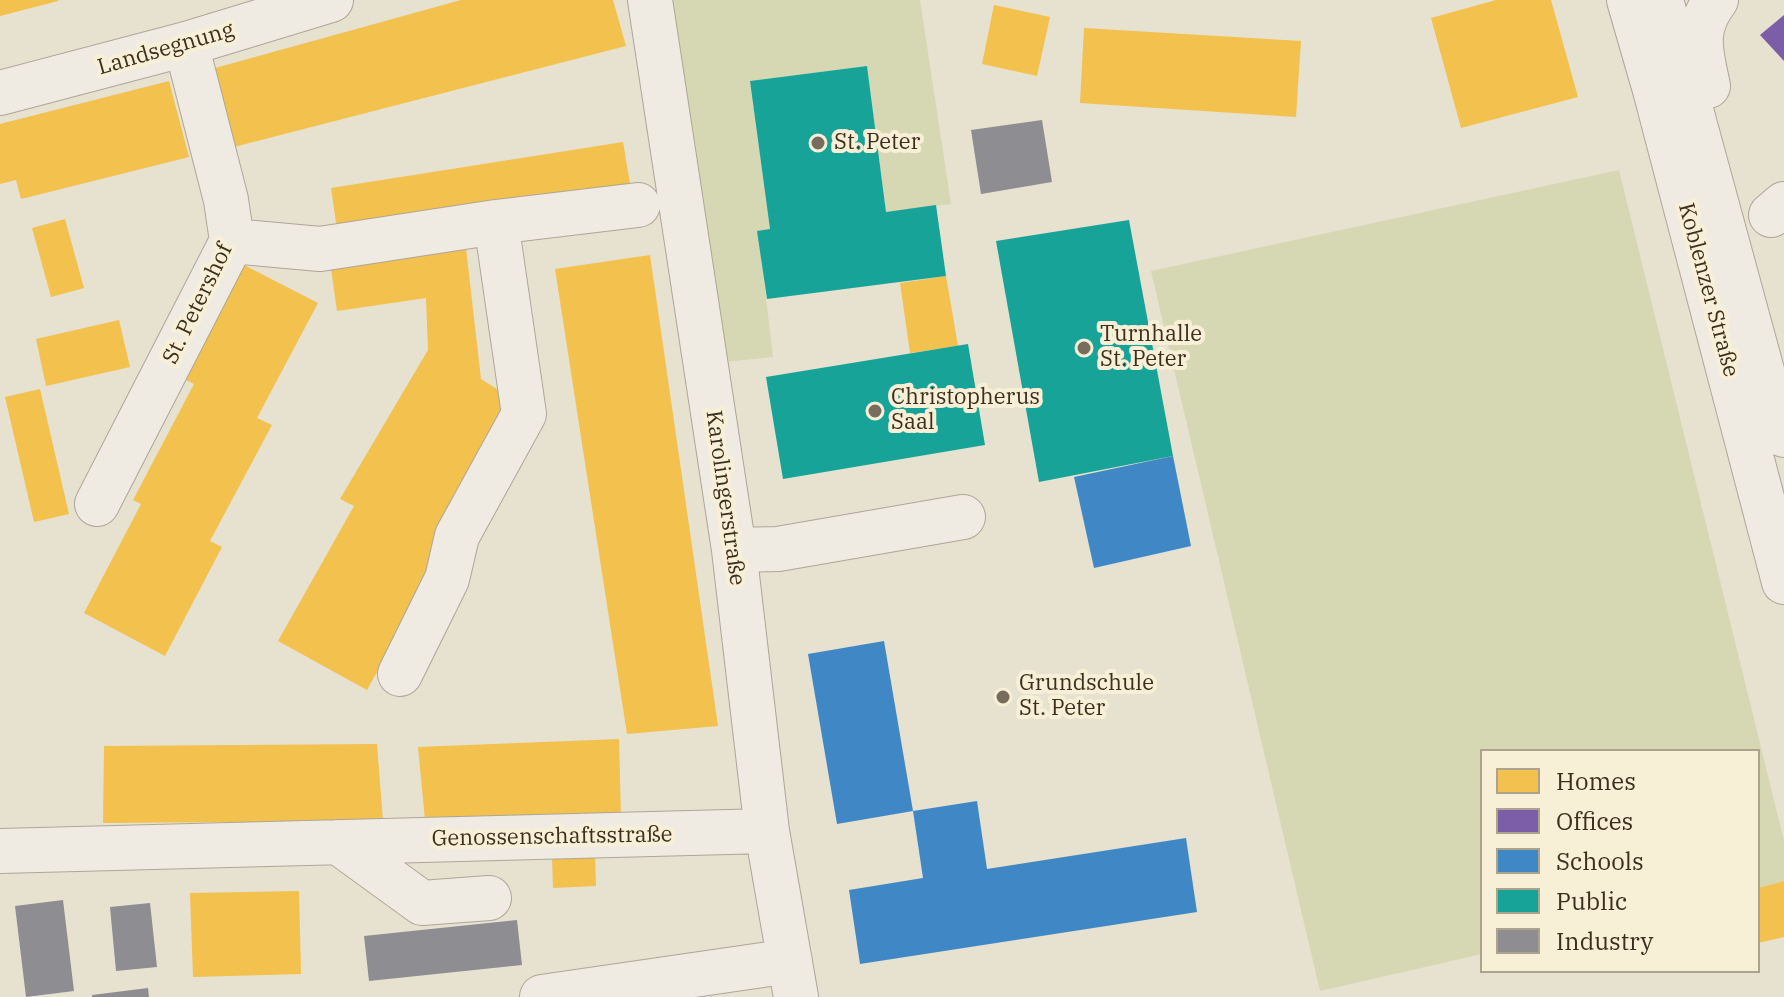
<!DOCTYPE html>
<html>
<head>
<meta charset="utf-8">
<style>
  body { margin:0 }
  #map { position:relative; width:1784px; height:997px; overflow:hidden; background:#e7e1d0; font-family:"IBM Plex Serif",serif }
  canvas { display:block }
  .legend { position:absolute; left:1480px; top:749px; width:280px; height:224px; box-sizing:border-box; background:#f8efd7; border:2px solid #ada28d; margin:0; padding:10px 14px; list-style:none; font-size:24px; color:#3d2f1f }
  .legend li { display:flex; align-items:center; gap:16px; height:40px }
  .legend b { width:40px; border:2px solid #ada28d }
</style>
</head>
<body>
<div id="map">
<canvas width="1784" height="997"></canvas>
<ul class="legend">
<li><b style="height:22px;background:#f2c14e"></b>Homes</li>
<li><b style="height:22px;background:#7b5ea7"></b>Offices</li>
<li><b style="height:22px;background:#3f88c5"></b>Schools</li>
<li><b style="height:22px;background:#17a398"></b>Public</li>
<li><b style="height:22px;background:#8d8d92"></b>Industry</li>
</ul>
</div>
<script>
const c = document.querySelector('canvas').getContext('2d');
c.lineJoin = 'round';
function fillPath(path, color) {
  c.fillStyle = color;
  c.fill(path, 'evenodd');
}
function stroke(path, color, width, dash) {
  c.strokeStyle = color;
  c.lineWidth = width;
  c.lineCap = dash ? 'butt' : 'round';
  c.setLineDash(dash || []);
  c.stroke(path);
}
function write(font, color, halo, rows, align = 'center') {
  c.font = font + ' "IBM Plex Serif",serif';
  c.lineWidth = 8;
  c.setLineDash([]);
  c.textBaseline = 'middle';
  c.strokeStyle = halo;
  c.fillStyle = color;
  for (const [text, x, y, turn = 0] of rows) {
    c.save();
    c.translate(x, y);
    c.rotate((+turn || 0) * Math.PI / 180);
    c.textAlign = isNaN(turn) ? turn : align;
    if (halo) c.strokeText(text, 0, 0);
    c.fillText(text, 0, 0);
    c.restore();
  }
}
fillPath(new Path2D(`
  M 664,0 L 920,0 L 951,204 L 886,212 L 867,66 L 750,81 L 770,229 L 758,231 L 773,357 L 713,363 Z
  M 1619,170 L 1784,841 L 1784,881 L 1758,888 L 1758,751 L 1482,751 L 1482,954 L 1320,991 L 1151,271 Z`), '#d5d8b2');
fillPath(new Path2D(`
  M 0,0 L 58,0 L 58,1 L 0,16 Z
  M 461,0 L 613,0 L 626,46 L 230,148 L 208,70 Z
  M 1496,0 L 1551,0 L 1578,97 L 1461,128 L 1431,18 Z
  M 994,5 L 1050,17 L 1037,76 L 982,64 Z
  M 1084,28 L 1301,41 L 1296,117 L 1080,103 Z
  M 169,81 L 189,157 L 21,199 L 16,180 L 0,184 L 0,124 Z
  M 623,142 L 631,189 L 338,236 L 331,188 Z
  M 65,219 L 84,288 L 51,297 L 32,228 Z
  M 466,248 L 481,379 L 508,396 L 436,528 L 449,541 L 367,690 L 278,641 L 354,506 L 340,499 L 428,350 L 426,298 L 337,311 L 331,269 Z
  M 650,255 L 718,726 L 627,734 L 555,269 Z
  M 244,265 L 318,303 L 257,418 L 272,425 L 210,541 L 222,547 L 165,656 L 84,613 L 141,504 L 133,500 L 194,384 L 184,379 Z
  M 946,276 L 958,346 L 910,353 L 900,283 Z
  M 119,320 L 130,367 L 46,386 L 36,339 Z
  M 40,389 L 69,514 L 34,522 L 5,397 Z
  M 619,739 L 621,818 L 425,820 L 418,747 Z
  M 377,744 L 383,821 L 103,823 L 104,746 Z
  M 595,854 L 596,886 L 553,888 L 552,856 Z
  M 1784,881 L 1784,937 L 1758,943 L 1758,888 Z
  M 299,891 L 301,974 L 193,977 L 190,893 Z`), '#f2c14e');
fillPath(new Path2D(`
  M 1784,15 L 1784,61 L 1760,35 Z`), '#7b5ea7');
fillPath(new Path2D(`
  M 1173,456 L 1191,546 L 1094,568 L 1074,477 Z
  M 884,641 L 913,811 L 837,824 L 808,654 Z
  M 977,801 L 987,869 L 1186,838 L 1197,912 L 860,964 L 849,890 L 923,878 L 913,811 Z`), '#3f88c5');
fillPath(new Path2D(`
  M 867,66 L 886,212 L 936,205 L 946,276 L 767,299 L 757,231 L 770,229 L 750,81 Z
  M 1129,220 L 1173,456 L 1039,482 L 996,241 Z
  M 968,344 L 985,445 L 783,479 L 766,377 Z`), '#17a398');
fillPath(new Path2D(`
  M 1042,120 L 1052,182 L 981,194 L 971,130 Z
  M 63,900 L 74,991 L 26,997 L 15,906 Z
  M 150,903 L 157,967 L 116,971 L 110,907 Z
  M 517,920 L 522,965 L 369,981 L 364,936 Z
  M 148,988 L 149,997 L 92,997 L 92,995 Z`), '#8d8d92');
const minor = new Path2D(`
  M 650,0 L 734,550 L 767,831 L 796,997
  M 1629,0 L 1655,90 L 1784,582
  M 1661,0 L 1773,411 L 1784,435
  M 1708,86 C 1701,53 1693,29 1716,0
  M 0,93 L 186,44 L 331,0
  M 1771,215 L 1784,204
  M 232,241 L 320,249 L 496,222 L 638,205
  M 97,504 L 232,241 L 226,200 L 186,44
  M 734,550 L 778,549 L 963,517
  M 400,674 L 447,579 L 457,536 L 524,414 L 496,222
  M 338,842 L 422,903 L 489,898
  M 0,851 L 767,831
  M 542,997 L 790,961`);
stroke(minor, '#ada699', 46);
stroke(minor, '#f0ebe2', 44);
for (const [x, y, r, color] of [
  [818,143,8,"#786d5d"],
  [1084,348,8,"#786d5d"],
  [875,411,8,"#786d5d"],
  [1003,697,8,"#786d5d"]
]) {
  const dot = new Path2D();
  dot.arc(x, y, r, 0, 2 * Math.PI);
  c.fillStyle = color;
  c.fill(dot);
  stroke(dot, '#f8efd7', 3);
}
write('22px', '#3d2f1f', '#f8efd7', [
  ["Landsegnung",166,49,-16],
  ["Koblenzer Straße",1708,290,75],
  ["St. Petershof",198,304,-64],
  ["Karolingerstraße",725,498,82],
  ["Genossenschaftsstraße",552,837,-1]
]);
write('22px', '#3d2f1f', '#f8efd7', [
  ["St. Peter",834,143],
  ["Turnhalle",1100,335],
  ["St. Peter",1100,360],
  ["Christopherus",891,398],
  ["Saal",891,423],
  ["Grundschule",1019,684],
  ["St. Peter",1019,709]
], 'left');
</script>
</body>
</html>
